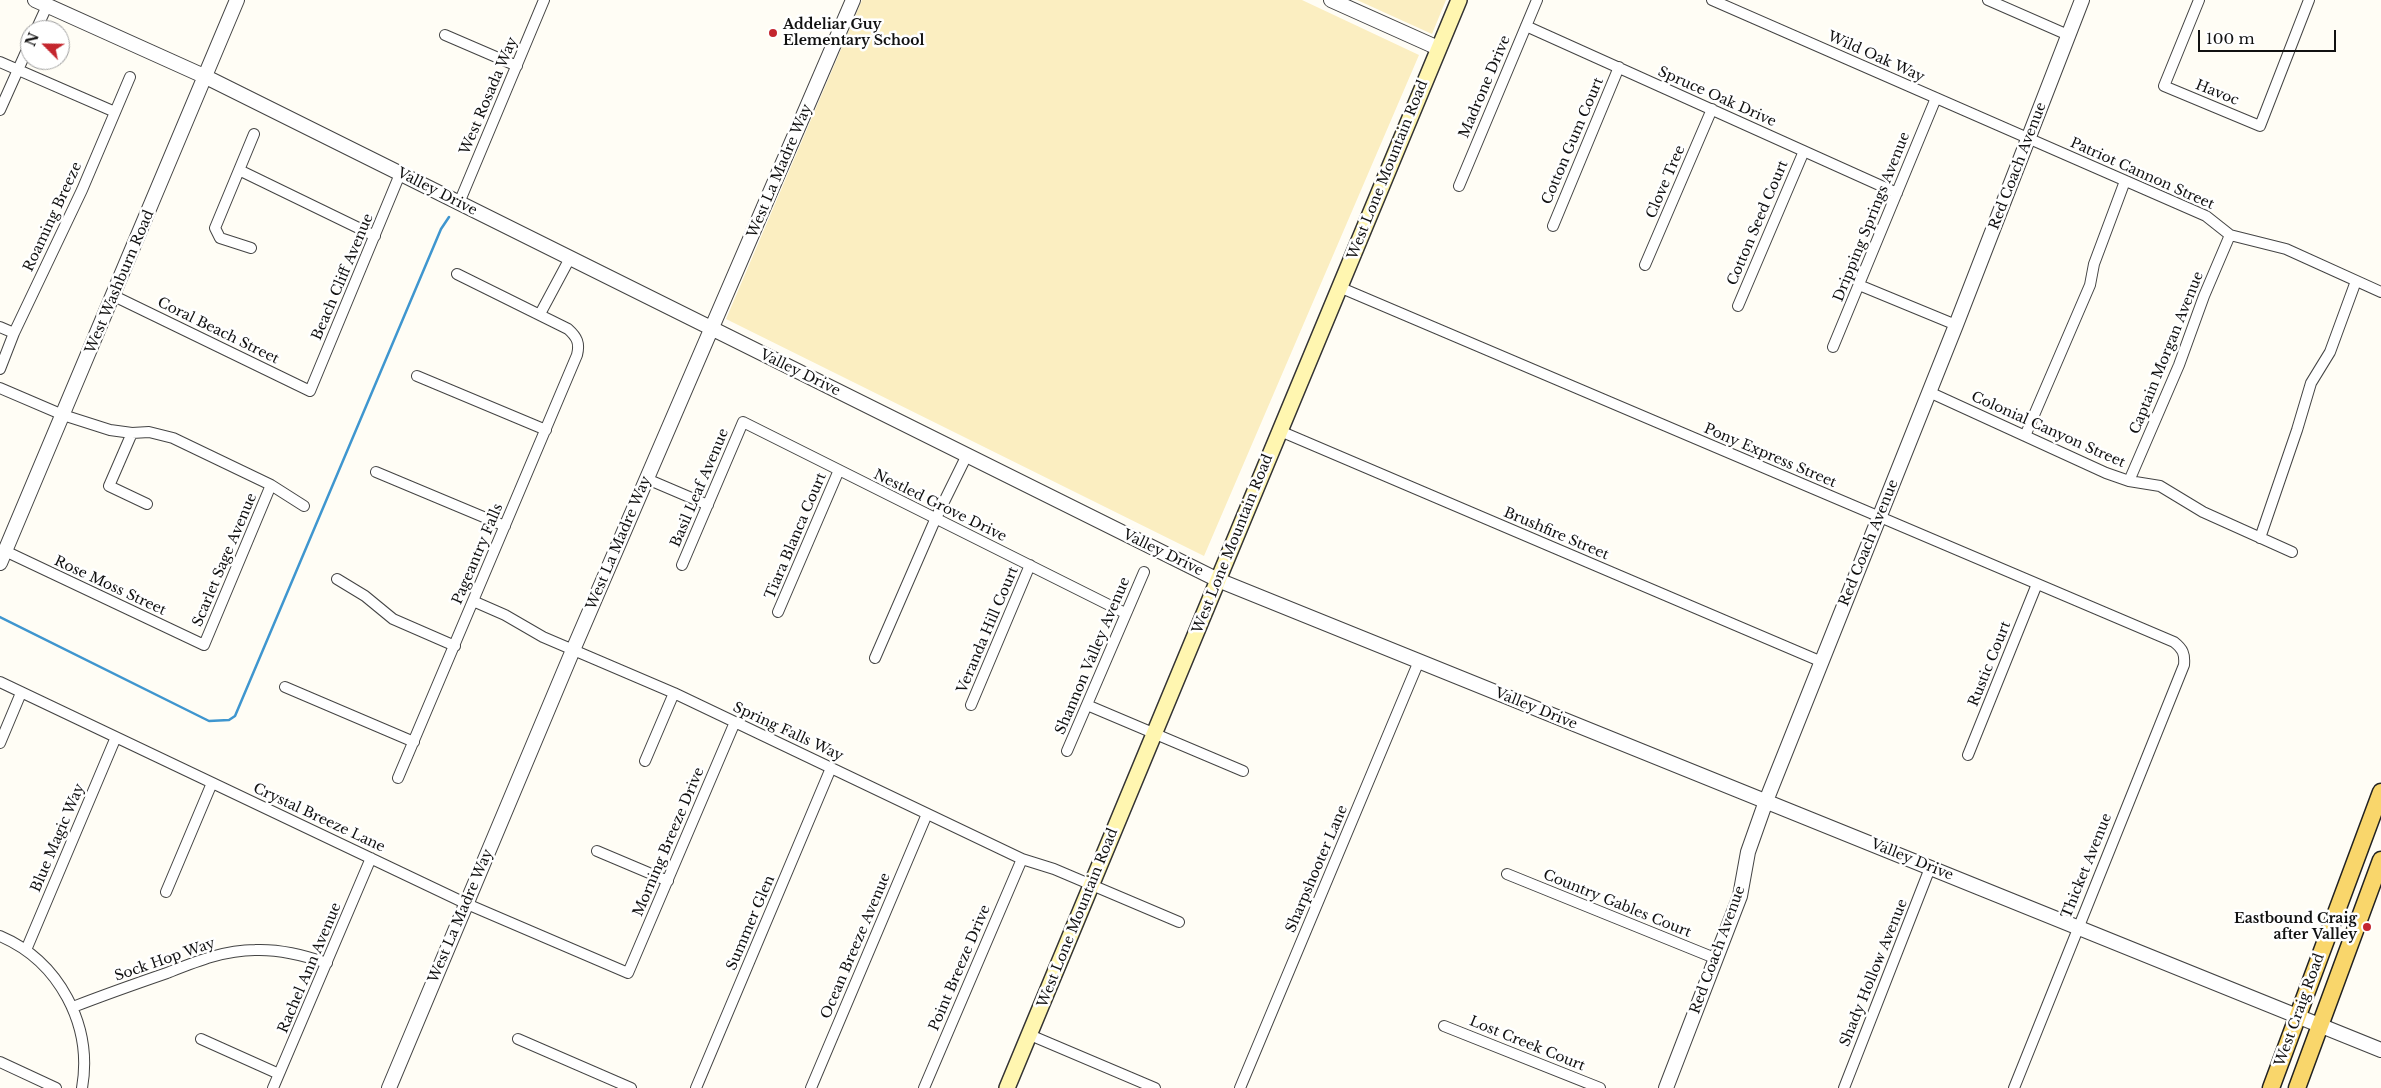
<!DOCTYPE html>
<html>
<head>
<meta charset="utf-8">
<style>
  body { margin:0 }
  #map { position:relative; width:2381px; height:1088px; overflow:hidden; background:#fffdf5; font-family:"Libre Baskerville",serif }
  canvas { display:block }
  .north { position:absolute; left:20px; top:20px; width:50px; height:50px; box-sizing:border-box; background:#fff; border:1px solid #a0a0a0; border-radius:50%; rotate:293deg; font-size:14px; font-weight:700; line-height:20px; text-align:center; color:#111 }
  .north::after { content:''; display:block; margin:auto; width:18px; height:22px; background:#c4262e; clip-path:polygon(50% 0,100% 100%,50% 72%,0 100%) }
  .scale { position:absolute; left:2198px; top:30px; width:138px; height:22px; box-sizing:border-box; border:2px solid #111; border-top:0; padding-left:6px; font-size:15px; line-height:18px; white-space:nowrap; color:#111; -webkit-text-stroke:4px #fff; paint-order:stroke }
</style>
</head>
<body>
<div id="map">
<canvas width="2381" height="1088"></canvas>
<div class="north">N</div>
<div class="scale">100 m</div>
</div>
<script>
const c = document.querySelector('canvas').getContext('2d');
c.lineJoin = 'round';
function fillPath(path, color) {
  c.fillStyle = color;
  c.fill(path, 'evenodd');
}
function stroke(path, color, width, dash) {
  c.strokeStyle = color;
  c.lineWidth = width;
  c.lineCap = dash ? 'butt' : 'round';
  c.setLineDash(dash || []);
  c.stroke(path);
}
function write(font, color, halo, rows, align = 'center') {
  c.font = font + ' "Libre Baskerville",serif';
  c.lineWidth = 5;
  c.setLineDash([]);
  c.textBaseline = 'middle';
  c.strokeStyle = halo;
  c.fillStyle = color;
  for (const [text, x, y, turn = 0] of rows) {
    c.save();
    c.translate(x, y);
    c.rotate((+turn || 0) * Math.PI / 180);
    c.textAlign = isNaN(turn) ? turn : align;
    if (halo) c.strokeText(text, 0, 0);
    c.fillText(text, 0, 0);
    c.restore();
  }
}
fillPath(new Path2D(`
  M 862,0 L 1302,0 L 1419,55 L 1204,556 L 726,319 Z
  M 1357,0 L 1446,0 L 1432,34 Z`), '#fbeec1');
stroke(new Path2D(`
  M 0,617 L 209,721 L 229,720 L 235,716 L 441,229 L 449,217`), '#3f96cf', 2.5);
const minor = new Path2D(`
  M 1712,0 L 2206,216 L 2230,235 L 2286,249 L 2381,292
  M 1988,0 L 2068,35
  M 2199,0 L 2164,86 L 2260,126 L 2309,0
  M 1526,26 L 1897,193
  M 36,30 L 47,6
  M 445,35 L 517,66
  M 0,62 L 115,112
  M 0,110 L 30,43
  M 239,170 L 375,236
  M 1459,186 L 1537,0
  M 459,203 L 544,0
  M 1553,226 L 1619,67
  M 251,248 L 220,238 L 215,228 L 254,134
  M 1645,265 L 1712,109
  M 1859,285 L 1956,325
  M 1339,287 L 2174,642 C 2183,649 2185,654 2184,665 L 2014,1088
  M 114,296 L 310,391 L 400,174
  M 1738,306 L 1804,151
  M 540,314 L 570,258
  M 0,327 L 14,333
  M 1833,347 L 1936,98
  M 0,369 L 14,333 L 82,190 L 130,77
  M 417,376 L 546,430
  M 0,388 L 63,415 L 110,430 L 132,433 L 149,432 L 173,438 L 271,485 L 304,506
  M 1929,392 L 2106,473 L 2129,481 L 2160,486 L 2203,512 L 2292,552
  M 1280,431 L 1822,662
  M 132,433 L 109,486 L 147,504
  M 2025,436 L 2090,285 L 2094,264 L 2125,181
  M 376,472 L 505,526
  M 647,479 L 708,505
  M 2129,481 L 2179,365 L 2204,296 L 2230,235
  M 2260,538 L 2297,430 L 2311,383 L 2330,352 L 2356,281
  M 5,551 L 204,645 L 271,485
  M 682,565 L 743,422 L 1125,613
  M 337,579 L 365,596 L 393,619 L 455,646
  M 473,601 L 505,615 L 543,637 L 674,693 L 1022,859 L 1054,869 L 1179,922
  M 778,612 L 839,470
  M 875,658 L 935,520 L 967,455
  M 0,682 L 467,904 L 628,973 L 735,722
  M 285,687 L 414,742
  M 971,705 L 1030,565
  M 1087,705 L 1243,771
  M 0,743 L 21,693
  M 1067,751 L 1144,572
  M 1968,755 L 2037,584
  M 645,761 L 674,693
  M 398,778 L 577,355 C 580,343 577,337 568,329 L 457,274
  M 597,851 L 668,881
  M 1507,874 L 1717,959
  M 166,892 L 212,783
  M 0,936 C 59,961 93,1025 82,1088
  M 26,950 L 116,737
  M 73,1007 C 104,995 135,984 167,973 C 195,962 224,950 255,950 C 280,949 303,955 327,963
  M 1444,1026 L 1600,1088
  M 1030,1035 L 1155,1088
  M 201,1039 L 279,1074
  M 518,1039 L 631,1088
  M 0,1062 L 56,1088
  M 273,1088 L 371,858
  M 696,1088 L 831,768
  M 811,1088 L 927,814
  M 924,1088 L 1022,859
  M 1240,1088 L 1419,661
  M 1844,1088 L 1930,868`);
const tertiary = new Path2D(`
  M 35,0 L 206,77 L 1218,580 L 2381,1050
  M 1331,0 L 1438,48
  M 0,563 L 237,0
  M 389,1088 L 573,650 L 853,0
  M 1666,1088 L 1740,896 L 1748,852 L 1766,801 L 1956,325 L 2082,0`);
const secondary = new Path2D(`
  M 1007,1088 L 1459,0`);
const primary = new Path2D(`
  M 2271,1088 L 2381,792
  M 2297,1088 L 2381,860`);
stroke(minor, '#444', 12);
stroke(tertiary, '#444', 16);
stroke(secondary, '#333', 18);
stroke(primary, '#222', 19);
stroke(minor, '#fff', 10);
stroke(tertiary, '#fff', 14);
stroke(secondary, '#fff6b0', 15);
stroke(primary, '#f9d66b', 16);
for (const [x, y, r, color] of [
  [773,33,5,"#c4262e"],
  [2367,927,5,"#c4262e"]
]) {
  const dot = new Path2D();
  dot.arc(x, y, r, 0, 2 * Math.PI);
  c.fillStyle = color;
  c.fill(dot);
  stroke(dot, '#fff', 2);
}
write('bold 14px', '#111', '#fff', [
  ["Addeliar Guy",783,25],
  ["Elementary School",783,41],
  ["Eastbound Craig",2357,919,"right"],
  ["after Valley",2357,935,"right"]
], 'left');
write('14px', '#111', '#fff', [
  ["Wild Oak Way",1876,57,24],
  ["Madrone Drive",1485,87,-67],
  ["Havoc",2217,93,22],
  ["West Rosada Way",489,96,-67],
  ["Spruce Oak Drive",1717,97,24],
  ["Cotton Gum Court",1573,141,-67],
  ["Red Coach Avenue",2018,166,-69],
  ["West Lone Mountain Road",1388,170,-68],
  ["West La Madre Way",780,171,-67],
  ["Patriot Cannon Street",2142,174,24],
  ["Clove Tree",1666,182,-67],
  ["Valley Drive",437,192,27],
  ["Roaming Breeze",53,217,-65],
  ["Dripping Springs Avenue",1872,217,-68],
  ["Cotton Seed Court",1758,223,-67],
  ["Beach Cliff Avenue",343,277,-67],
  ["West Washburn Road",120,282,-67],
  ["Coral Beach Street",218,331,26],
  ["Captain Morgan Avenue",2167,353,-68],
  ["Valley Drive",800,373,26],
  ["Colonial Canyon Street",2048,430,24],
  ["Pony Express Street",1770,456,23],
  ["Basil Leaf Avenue",700,488,-67],
  ["Nestled Grove Drive",940,506,26],
  ["Brushfire Street",1556,534,23],
  ["Tiara Blanca Court",796,536,-67],
  ["West La Madre Way",619,543,-67],
  ["Red Coach Avenue",1869,543,-68],
  ["West Lone Mountain Road",1233,544,-68],
  ["Valley Drive",1163,553,26],
  ["Pageantry Falls",478,554,-67],
  ["Scarlet Sage Avenue",225,560,-67],
  ["Rose Moss Street",110,586,25],
  ["Veranda Hill Court",988,630,-67],
  ["Shannon Valley Avenue",1093,656,-67],
  ["Rustic Court",1990,664,-68],
  ["Valley Drive",1536,709,22],
  ["Spring Falls Way",788,732,25],
  ["Crystal Breeze Lane",319,818,25],
  ["Blue Magic Way",58,838,-67],
  ["Morning Breeze Drive",669,842,-67],
  ["Valley Drive",1912,860,22],
  ["Thicket Avenue",2087,866,-68],
  ["Sharpshooter Lane",1317,869,-67],
  ["Country Gables Court",1617,904,22],
  ["West La Madre Way",461,916,-67],
  ["West Lone Mountain Road",1078,918,-68],
  ["Summer Glen",751,923,-67],
  ["Ocean Breeze Avenue",856,946,-67],
  ["Red Coach Avenue",1718,950,-70],
  ["Sock Hop Way",165,960,-19],
  ["Rachel Ann Avenue",310,968,-67],
  ["Point Breeze Drive",960,968,-67],
  ["Shady Hollow Avenue",1874,973,-68],
  ["West Craig Road",2300,1010,-70],
  ["Lost Creek Court",1527,1044,22]
]);
</script>
</body>
</html>
